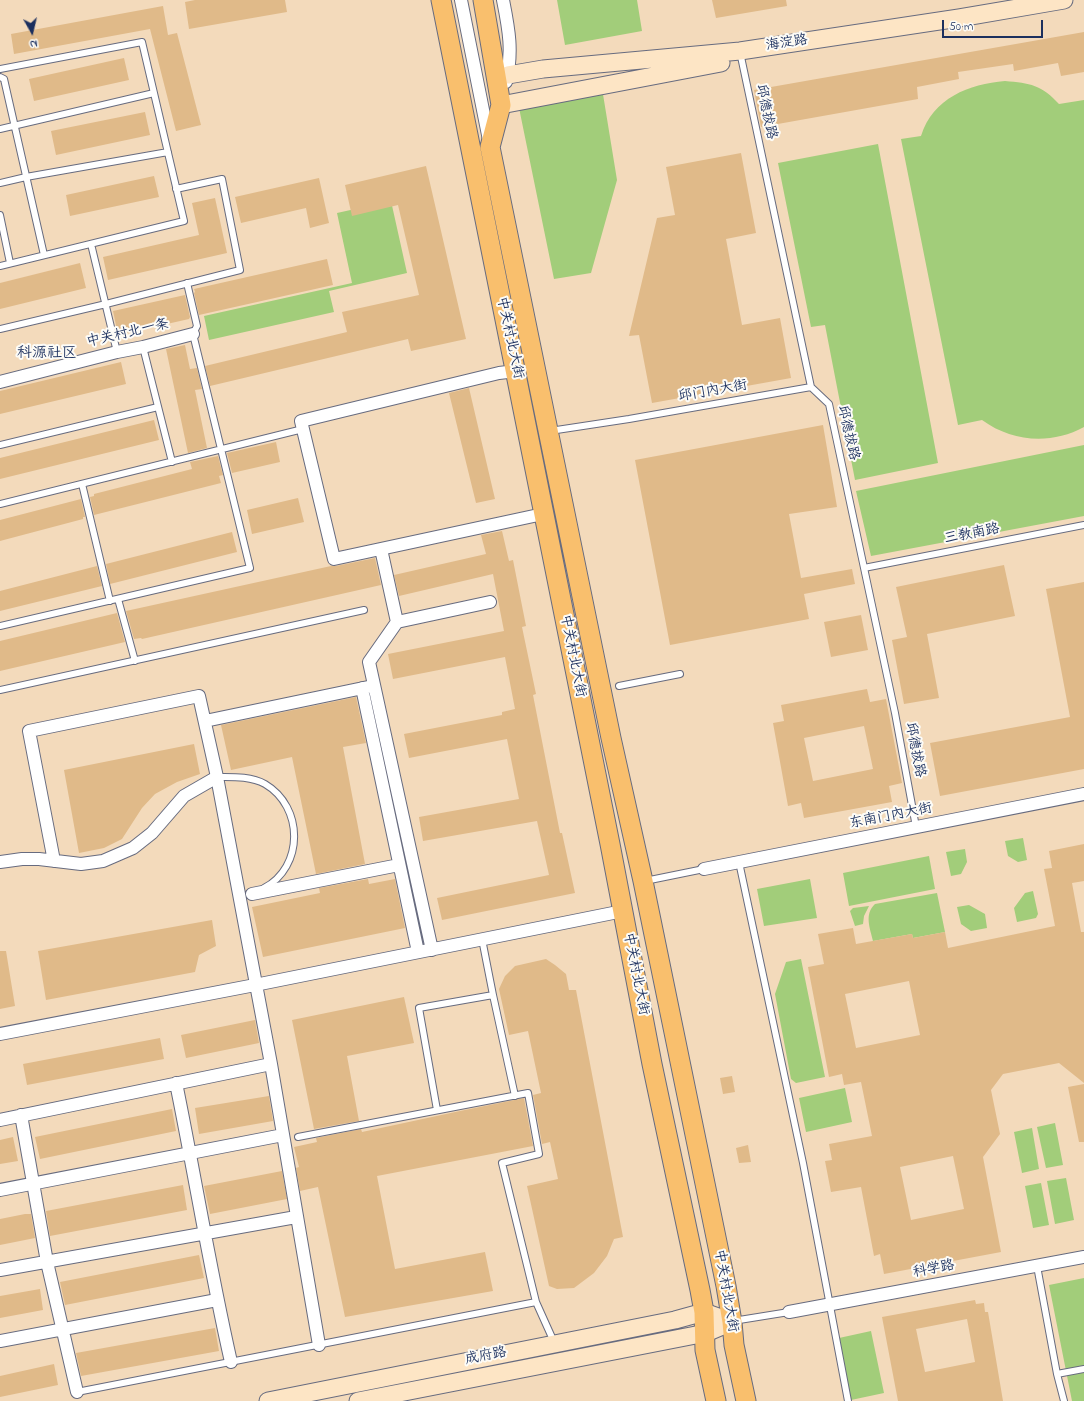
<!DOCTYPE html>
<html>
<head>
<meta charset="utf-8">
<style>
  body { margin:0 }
  #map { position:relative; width:1084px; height:1401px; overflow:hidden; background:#f3dabb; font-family:"Indie Flower",sans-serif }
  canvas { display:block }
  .north { position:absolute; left:12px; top:12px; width:40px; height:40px; -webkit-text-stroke:3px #fdfcf7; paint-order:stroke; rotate:172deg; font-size:11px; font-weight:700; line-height:16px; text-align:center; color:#1b2f5e }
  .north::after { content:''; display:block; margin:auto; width:14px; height:18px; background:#1b2f5e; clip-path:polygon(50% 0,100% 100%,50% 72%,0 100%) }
  .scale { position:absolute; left:942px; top:20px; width:101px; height:18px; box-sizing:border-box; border:2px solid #1b2f5e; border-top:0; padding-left:5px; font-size:12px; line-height:14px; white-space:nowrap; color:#1b2f5e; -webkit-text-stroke:3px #fdfcf7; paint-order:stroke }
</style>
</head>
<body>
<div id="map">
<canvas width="1084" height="1401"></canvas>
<div class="north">N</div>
<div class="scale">50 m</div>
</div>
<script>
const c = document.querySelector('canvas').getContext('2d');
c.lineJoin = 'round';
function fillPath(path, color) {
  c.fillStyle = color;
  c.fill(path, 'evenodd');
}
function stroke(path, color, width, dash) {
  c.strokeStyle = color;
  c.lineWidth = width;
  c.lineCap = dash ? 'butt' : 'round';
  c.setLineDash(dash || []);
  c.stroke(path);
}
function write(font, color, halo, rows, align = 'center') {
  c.font = font + ' "Indie Flower","LXGW WenKai TC",sans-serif';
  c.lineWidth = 4;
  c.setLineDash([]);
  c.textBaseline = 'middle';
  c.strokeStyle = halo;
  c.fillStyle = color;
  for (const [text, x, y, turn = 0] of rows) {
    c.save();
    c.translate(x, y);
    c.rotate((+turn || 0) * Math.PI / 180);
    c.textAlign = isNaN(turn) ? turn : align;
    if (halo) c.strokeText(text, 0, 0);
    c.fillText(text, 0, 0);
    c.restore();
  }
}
fillPath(new Path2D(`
  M 557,0 L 637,0 L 642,31 L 565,45 Z
  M 1005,81 C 1030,83 1042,85 1059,104 L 1084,100 L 1084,427 C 1051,445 1012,442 982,420 L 958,425 L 901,139 L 921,136 C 933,98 969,84 1005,81 Z
  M 601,82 L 617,180 L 591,273 L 554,279 L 517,98 Z
  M 878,144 L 938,463 L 855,480 L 825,325 L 811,327 L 778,163 Z
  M 391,201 L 407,273 L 329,291 L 334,312 L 209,340 L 204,316 L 352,283 L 337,213 Z
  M 1084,445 L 1084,516 L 871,556 L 856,491 Z
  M 1023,838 L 1027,860 L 1018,862 L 1008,856 L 1005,841 Z
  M 965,849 L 967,862 L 961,874 L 951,876 L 946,852 Z
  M 929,856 L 935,889 L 849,906 L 843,873 Z
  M 810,879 L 817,918 L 764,926 L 757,889 Z
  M 1033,891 L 1038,914 L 1036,918 L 1017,922 L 1014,908 L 1025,893 Z
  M 937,893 L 945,932 L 913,938 L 912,934 L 873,941 C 870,928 864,914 875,904 Z
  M 969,905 L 985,914 L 987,928 L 971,931 L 961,924 L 957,907 Z
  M 869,906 L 864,916 L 863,924 L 855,926 L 850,911 L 853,908 Z
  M 801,959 L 825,1077 L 796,1083 L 791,1079 L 775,994 L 786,962 Z
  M 845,1088 L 852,1122 L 806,1132 L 799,1098 Z
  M 1055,1123 L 1063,1165 L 1046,1168 L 1037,1127 Z
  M 1032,1128 L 1039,1169 L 1022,1173 L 1014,1132 Z
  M 1066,1178 L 1074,1220 L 1055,1224 L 1047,1181 Z
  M 1041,1183 L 1049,1225 L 1033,1228 L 1025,1186 Z
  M 1084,1278 L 1084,1401 L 1072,1401 L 1049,1285 Z
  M 871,1331 L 884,1393 L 851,1400 L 839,1338 Z`), '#a2cd7a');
fillPath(new Path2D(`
  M 195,0 L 285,0 L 287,12 L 189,29 L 185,2 Z
  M 712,0 L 786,0 L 787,6 L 716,18 Z
  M 163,6 L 168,35 L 177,33 L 201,125 L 176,131 L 150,29 L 14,54 L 11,34 Z
  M 1084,32 L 1084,72 L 1061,76 L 1058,63 L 1014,71 L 1013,64 L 958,72 L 959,79 L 917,87 L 918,99 L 761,127 L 754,90 Z
  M 124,58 L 129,80 L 34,101 L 29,79 Z
  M 145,112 L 150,135 L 56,155 L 51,131 Z
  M 741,153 L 756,233 L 726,239 L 742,325 L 780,318 L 791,378 L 652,403 L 639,335 L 629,336 L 657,218 L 675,215 L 666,167 Z
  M 426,166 L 466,339 L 411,351 L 408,339 L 210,386 L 205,366 L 347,332 L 342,312 L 419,295 L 398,205 L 352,216 L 345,185 Z
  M 154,176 L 159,197 L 70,216 L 66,195 Z
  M 319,178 L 329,223 L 310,228 L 306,208 L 241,223 L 235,197 Z
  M 215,198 L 227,253 L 108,280 L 103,257 L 199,235 L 192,203 Z
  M 327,259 L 333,285 L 199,315 L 194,293 L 195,292 L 194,289 Z
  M 80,263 L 86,288 L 0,309 L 0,283 Z
  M 185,295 L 190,317 L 189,319 L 118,335 L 113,311 Z
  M 185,345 L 190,369 L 197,368 L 202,389 L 195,390 L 207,448 L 188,453 L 166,349 Z
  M 121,362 L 126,384 L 0,414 L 0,391 Z
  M 469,388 L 495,499 L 476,503 L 449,393 Z
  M 154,420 L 159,440 L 0,479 L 0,458 Z
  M 823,425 L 837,507 L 789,514 L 801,578 L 852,569 L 855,584 L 804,594 L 809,619 L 670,645 L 635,460 Z
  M 276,442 L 280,462 L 232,473 L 227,453 Z
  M 218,456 L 223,475 L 219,476 L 221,483 L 94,515 L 90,497 L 94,496 L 94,494 L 192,469 L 190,462 Z
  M 298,498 L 304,522 L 252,534 L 247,510 Z
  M 81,499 L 85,517 L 83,517 L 83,519 L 0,541 L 0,520 Z
  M 502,531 L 509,561 L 513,560 L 526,626 L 522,627 L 536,694 L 533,695 L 560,833 L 562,833 L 575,893 L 442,920 L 437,898 L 549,875 L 537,821 L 423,841 L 419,817 L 519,799 L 507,739 L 409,758 L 404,734 L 502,715 L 502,712 L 515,709 L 505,657 L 393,679 L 388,654 L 504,631 L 493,574 L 399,596 L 394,575 L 486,554 L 481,535 Z
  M 232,532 L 237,552 L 110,584 L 106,564 Z
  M 375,558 L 381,585 L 142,639 L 141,638 L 134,639 L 126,611 L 331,566 L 336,566 Z
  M 1004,565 L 1015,616 L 927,634 L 939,698 L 904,704 L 892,640 L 907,637 L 896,587 Z
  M 97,566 L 102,586 L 0,611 L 0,591 Z
  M 1084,582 L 1084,769 L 940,796 L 930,743 L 1070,717 L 1046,589 Z
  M 117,613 L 125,642 L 0,671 L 0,641 Z
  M 861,615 L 868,650 L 831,657 L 824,622 Z
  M 867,689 L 870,702 L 886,699 L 902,783 L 889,786 L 892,802 L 804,818 L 801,803 L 788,806 L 773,723 L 784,721 L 781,705 ZM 864,726 L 873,769 L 813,781 L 804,738 Z
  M 356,697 L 366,743 L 343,747 L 365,864 L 316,874 L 292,757 L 231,770 L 221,725 Z
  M 194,744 L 200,774 L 177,782 L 155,794 L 142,808 L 122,839 L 104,848 L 79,853 L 64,770 Z
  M 1084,844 L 1084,881 L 1072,883 L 1081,932 L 1084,932 L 1084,1083 L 1059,1063 L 1003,1074 L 991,1090 L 1000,1134 L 983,1157 L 1001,1252 L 884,1274 L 880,1254 L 874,1256 L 861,1187 L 831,1192 L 825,1161 L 832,1160 L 829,1144 L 872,1136 L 861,1082 L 844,1085 L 842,1074 L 829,1077 L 808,967 L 824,964 L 818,934 L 853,928 L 856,944 L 912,934 L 913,938 L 945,932 L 948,948 L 1055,926 L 1044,869 L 1052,868 L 1049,851 ZM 909,981 L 920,1035 L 856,1048 L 845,994 ZM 953,1156 L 964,1209 L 911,1220 L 900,1167 Z
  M 368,879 L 369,884 L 395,879 L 405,928 L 263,957 L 252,907 L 320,893 L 319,888 Z
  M 212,920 L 216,946 L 199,955 L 195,972 L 46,1000 L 38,951 Z
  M 0,951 L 6,951 L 15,1006 L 0,1009 Z
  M 546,959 L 555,965 L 566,974 L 569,990 L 576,990 L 623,1237 L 614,1239 L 607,1256 L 594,1273 L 574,1288 L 557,1289 L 549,1286 L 527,1186 L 558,1179 L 550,1142 L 542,1144 L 533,1095 L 541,1093 L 528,1031 L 509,1035 L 499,989 L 505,976 L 515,966 Z
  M 404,997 L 414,1043 L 347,1056 L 359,1121 L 314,1129 L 292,1020 Z
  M 255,1020 L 259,1043 L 186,1058 L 181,1035 Z
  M 160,1038 L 164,1059 L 27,1085 L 23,1064 Z
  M 732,1076 L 735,1092 L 723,1094 L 720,1078 Z
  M 1084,1084 L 1084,1142 L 1079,1142 L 1068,1087 Z
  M 269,1096 L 273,1121 L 199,1134 L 195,1108 Z
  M 524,1098 L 533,1146 L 377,1176 L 395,1269 L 485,1252 L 493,1291 L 345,1317 L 318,1187 L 300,1191 L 296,1168 L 299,1167 L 294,1147 L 317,1142 L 316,1138 L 361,1129 L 362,1132 L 460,1111 Z
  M 172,1109 L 176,1131 L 40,1159 L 35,1137 Z
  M 13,1137 L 18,1161 L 0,1164 L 0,1140 Z
  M 748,1145 L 751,1162 L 739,1163 L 736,1148 Z
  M 282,1171 L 287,1199 L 210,1214 L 204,1186 Z
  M 183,1185 L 187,1210 L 50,1236 L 46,1211 Z
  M 25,1214 L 31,1214 L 35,1238 L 0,1245 L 0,1219 Z
  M 199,1255 L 204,1278 L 65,1305 L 60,1282 Z
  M 40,1289 L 43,1310 L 0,1318 L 0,1296 Z
  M 975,1300 L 976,1304 L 984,1303 L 985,1312 L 988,1312 L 1003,1401 L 898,1401 L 882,1317 ZM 967,1319 L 975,1362 L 925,1372 L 916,1329 Z
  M 215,1328 L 219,1351 L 81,1376 L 76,1353 Z
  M 54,1364 L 58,1385 L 0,1397 L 0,1376 Z`), '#e0ba89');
const lane = new Path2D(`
  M 740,52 L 811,387 L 829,404 L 895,713 L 916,827
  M 0,69 L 142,42 L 184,221 L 0,266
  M 0,77 L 4,79 L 44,255
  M 0,129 L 154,93
  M 0,183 L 26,177 L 168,152
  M 0,215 L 10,263
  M 91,244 L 117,352
  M 0,329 L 106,304 L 240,270 L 222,179 L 176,189
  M 143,347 L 172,462
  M 550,431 L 629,419 L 811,387
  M 0,445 L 158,407
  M 82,484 L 110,601
  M 0,504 L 303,429
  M 864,568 L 1084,525
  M 118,599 L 135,661
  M 0,626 L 250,568 L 193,334 L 197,326 L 187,283
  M 619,686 L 680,674
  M 0,690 L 364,610
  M 217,777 C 232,777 251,776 265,784 C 304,807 304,867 264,888
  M 739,862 L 803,1163 L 848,1401
  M 645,881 L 704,869
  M 493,995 L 515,1096
  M 437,1110 L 419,1008 L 493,995 L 482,939
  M 298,1137 L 528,1093 L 539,1154 L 502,1163 L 536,1302 L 554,1342
  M 1037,1266 L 1057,1374 L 1084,1369
  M 733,1321 L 789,1312
  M 1057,1374 L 1064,1401
  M 77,1392 L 536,1302`);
const street = new Path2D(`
  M 461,0 L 489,140
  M 503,0 C 509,30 513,52 506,82
  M 516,371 L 499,373 L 301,421 L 334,559 L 543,514
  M 0,382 L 117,352 L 143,347 L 193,334
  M 381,549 L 397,622
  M 362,688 L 418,952
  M 205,721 L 368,687
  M 54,861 L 29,731 L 199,696 L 217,777
  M 0,862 L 22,859 L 39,859 L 81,864 L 103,861 L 133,848 L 152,833 L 184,796 L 217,777 L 271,1064 L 319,1345
  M 704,869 L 1084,794
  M 252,894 L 399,865
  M 432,950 L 369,662 L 397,622 L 490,602
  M 0,1034 L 255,985 L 623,911
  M 176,1083 C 195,1176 210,1270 231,1362
  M 21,1115 L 47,1262 L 77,1392
  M 0,1120 L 271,1064
  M 0,1190 L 283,1135
  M 0,1270 L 296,1217
  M 789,1312 L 1084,1257
  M 0,1341 L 217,1300`);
const secondary = new Path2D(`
  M 508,75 L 543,69 L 740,51 L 959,18 L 1064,0
  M 501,105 L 721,63
  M 268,1401 L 675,1320 L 704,1312 L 732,1322
  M 358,1401 L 706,1333 L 732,1322`);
const primary = new Path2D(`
  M 441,0 L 610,844 L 652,1064 L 700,1290 L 704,1312 L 705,1350 L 716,1401
  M 483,0 L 501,105 L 490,147 L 611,738 L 643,881 L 726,1286 L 732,1322 L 734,1345 L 746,1401`);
stroke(lane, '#676b7f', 8);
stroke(street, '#676b7f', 14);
stroke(secondary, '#676b7f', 19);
stroke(primary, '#676b7f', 21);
stroke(lane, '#fff', 6);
stroke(street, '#fff', 12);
stroke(secondary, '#fde5c5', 17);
stroke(primary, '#f9bf6d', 19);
write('14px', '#1b2f5e', '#fdfcf7', [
  ["海淀路",787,44,-9],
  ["邱德拔路",765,112,78],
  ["中关村北一条",128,334,-13],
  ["中关村北大街",509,338,78],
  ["邱门内大街",713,392,-10],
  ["邱德拔路",847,433,77],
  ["三教南路",972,535,-11],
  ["中关村北大街",572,656,79],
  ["邱德拔路",914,750,79],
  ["东南门内大街",891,817,-11],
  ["中关村北大街",635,974,79],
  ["科学路",934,1270,-11],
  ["中关村北大街",725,1291,80],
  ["成府路",486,1357,-11]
]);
write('15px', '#1b2f5e', '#fdfcf7', [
  ["科源社区",47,355]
]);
</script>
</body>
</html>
